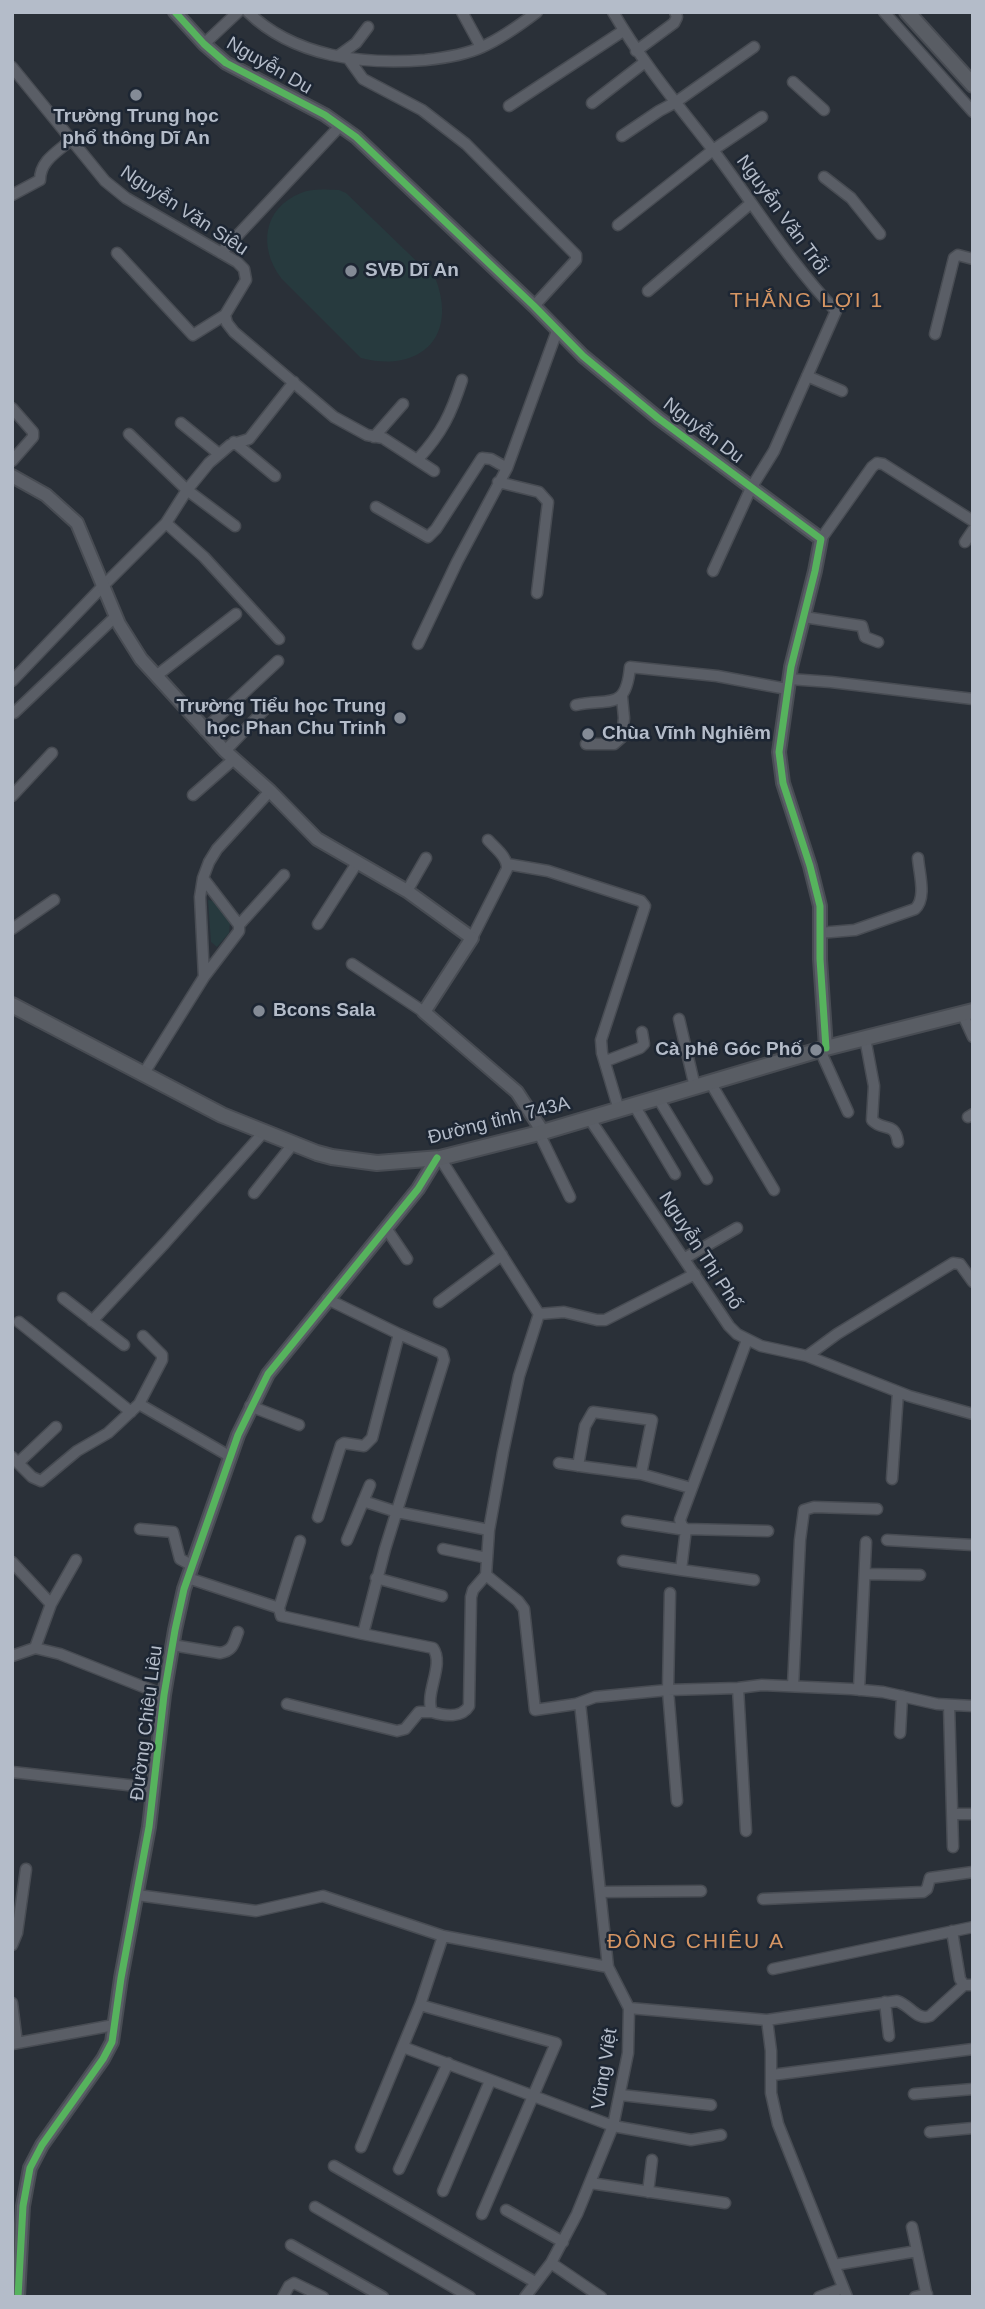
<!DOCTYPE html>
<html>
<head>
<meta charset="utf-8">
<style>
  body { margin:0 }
  #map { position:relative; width:985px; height:2309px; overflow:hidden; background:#2a3038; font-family:Helvetica,sans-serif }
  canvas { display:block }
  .frame { position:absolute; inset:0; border:14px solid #b4bcc9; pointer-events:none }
</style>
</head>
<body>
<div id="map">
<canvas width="985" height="2309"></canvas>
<div class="frame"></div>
</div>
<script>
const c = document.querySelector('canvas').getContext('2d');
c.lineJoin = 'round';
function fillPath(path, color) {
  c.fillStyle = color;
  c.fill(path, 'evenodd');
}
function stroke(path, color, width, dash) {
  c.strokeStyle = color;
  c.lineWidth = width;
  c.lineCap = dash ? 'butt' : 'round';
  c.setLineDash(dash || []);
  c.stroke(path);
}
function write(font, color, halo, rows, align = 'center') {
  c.font = font + ' Helvetica,sans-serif';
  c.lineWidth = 5;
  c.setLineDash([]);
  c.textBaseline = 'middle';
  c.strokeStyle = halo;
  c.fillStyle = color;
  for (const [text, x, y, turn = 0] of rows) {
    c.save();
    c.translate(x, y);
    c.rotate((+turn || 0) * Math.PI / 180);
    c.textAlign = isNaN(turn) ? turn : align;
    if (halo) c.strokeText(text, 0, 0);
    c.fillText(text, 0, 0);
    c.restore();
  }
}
fillPath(new Path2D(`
  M 339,190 L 346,193 L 436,280 C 458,339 418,373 361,358 L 281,278 C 258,247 263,208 301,193 C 312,188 327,190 339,190 Z
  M 208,900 L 214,901 L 230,923 L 229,933 L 217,947 L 211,942 Z`), '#273a3e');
const minor = new Path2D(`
  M 248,12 C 294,57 364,65 425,60 C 444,58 465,55 482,47 C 502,38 520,25 537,12
  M 462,12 L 481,47
  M 613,12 C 642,62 678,105 713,150 C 754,204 789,262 836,311 L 774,451 L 751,488 L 713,571
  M 884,12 L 973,112
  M 204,44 L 238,12
  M 636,51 L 674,23 L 677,17 L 675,12
  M 338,56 L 356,43 L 368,27
  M 348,58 L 363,79 L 422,110 L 466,144 L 576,255 L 576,260 L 534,306
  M 12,67 L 105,181 L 126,198 L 237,262 L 244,269 L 246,280 L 225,315 L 227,323 L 234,332 L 334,417 L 367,435 L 383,438 L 434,471
  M 793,82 L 824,110
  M 592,103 L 645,62
  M 509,106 L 623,31
  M 622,136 L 659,111 L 676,102 L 754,47
  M 824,177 L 851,198 L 880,234
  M 12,195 L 40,180 C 40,161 57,152 71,140
  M 618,225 L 713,150 L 762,117
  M 117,253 L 193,335 L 225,315
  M 221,253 L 340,126
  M 648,291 L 750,204
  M 935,334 L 954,258 L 958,255 L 973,259
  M 807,376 L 842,391
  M 12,408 L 33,432 L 33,437 L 12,461
  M 181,423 L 219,454
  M 129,434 L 187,490 L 235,526
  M 374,437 L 403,404
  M 234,442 L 275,476
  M 418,459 C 442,433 451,414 462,380
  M 498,482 L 539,492 L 548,502 L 537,593
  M 376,507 L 428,537 L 436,529 L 482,458 L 491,459 L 507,468
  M 166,523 L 204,557 L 279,639
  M 821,539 L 872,467 L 877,463 L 883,464 L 973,521
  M 965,542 L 973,530
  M 804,617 L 862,626 L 865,637 L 878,642
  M 418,644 L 457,562 L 507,468 L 557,331
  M 156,676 L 236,614
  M 789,679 L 831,682 L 973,699
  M 12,681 L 103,586 L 166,523 L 187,490 L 209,463 L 230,445 L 249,439 L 294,382
  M 576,705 C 610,698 626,711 630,667 L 717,676 L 787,689
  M 14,713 L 115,617
  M 204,730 L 278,661
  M 586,744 L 614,744 L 622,737 L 624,718 L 622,697
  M 225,751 L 266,708
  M 193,795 L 234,759
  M 12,796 L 52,753
  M 507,864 L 548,871 L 641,901 L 645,906 L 601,1040 L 602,1053 L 619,1110
  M 203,878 L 239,925 L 239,931 L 204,977
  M 407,891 L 426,858
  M 318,924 L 357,863
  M 239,925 L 284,875
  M 12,929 L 54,900
  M 819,933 L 855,930 L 915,909 C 927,898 919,873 918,858
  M 472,938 L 507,869 C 508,857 495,848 488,840
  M 352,964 L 424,1012
  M 962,1013 L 973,1037
  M 679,1019 L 695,1087
  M 865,1038 L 874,1086 L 872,1120 C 883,1132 895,1121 898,1142
  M 820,1050 L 848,1112
  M 606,1061 L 640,1048 L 644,1044 L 642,1032
  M 144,1073 L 204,977 L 200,897 L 203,878 L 209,862 L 217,849 L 270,791
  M 710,1082 L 774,1190
  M 658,1098 L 707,1179
  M 634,1105 L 675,1174
  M 968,1117 L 973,1114
  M 589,1118 L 729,1326 L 737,1334 L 761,1346 L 807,1356 L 909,1396 L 973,1414
  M 539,1133 L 570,1197
  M 254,1193 L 293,1144
  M 386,1228 L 407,1259
  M 685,1258 L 737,1228
  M 63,1298 L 124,1345
  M 439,1302 L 502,1255
  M 539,1314 L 564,1312 L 597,1320 L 605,1320 L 695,1274
  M 92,1321 L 165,1243 L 263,1133
  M 19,1322 L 131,1412
  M 747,1340 L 680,1520 L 682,1526 L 686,1529 L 768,1531
  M 807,1356 L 837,1334 L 953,1263 L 960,1264 L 973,1282
  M 139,1404 L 231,1457
  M 250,1406 L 299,1425
  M 12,1457 L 32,1477 L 41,1481 L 77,1451 L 108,1433 L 139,1404 L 162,1360 L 162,1355 L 143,1336
  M 18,1463 L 56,1427
  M 559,1463 C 587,1467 614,1471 641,1474 L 652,1420 L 593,1412 L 585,1426 L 578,1466
  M 641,1474 L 691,1488
  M 892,1479 L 898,1392
  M 363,1501 L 397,1512 L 489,1530
  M 318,1517 L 341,1445 L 344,1443 L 364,1446 L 372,1438 L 399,1334 L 327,1299
  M 627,1521 L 686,1530
  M 140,1529 L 173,1532 L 180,1559 L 193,1566
  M 686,1529 L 681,1570 L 754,1580
  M 347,1540 L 370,1485
  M 887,1540 L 973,1545
  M 300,1541 L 279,1608 L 281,1616 L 363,1634 L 385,1549 L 444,1360 L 442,1353 L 399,1334
  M 443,1549 L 487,1558
  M 623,1561 L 681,1570
  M 12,1562 L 51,1604
  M 866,1574 L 920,1575
  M 486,1575 L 518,1601 L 524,1609 L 535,1710 L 576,1704 L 595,1697 L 668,1690 L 738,1688 L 762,1685 L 851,1689 L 883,1692 L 937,1704 L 973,1706
  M 188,1578 L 279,1608
  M 376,1578 L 442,1596
  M 670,1593 L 668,1690 L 677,1801
  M 363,1634 L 433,1648 C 445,1665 424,1693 432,1712 C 445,1716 462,1718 469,1706 L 471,1597 L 473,1590 L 486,1575 L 489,1530 L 503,1452 L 519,1376 L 539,1314 L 440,1158
  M 172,1645 L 220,1653 C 233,1651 234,1643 238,1632
  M 35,1648 L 51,1604 L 76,1560
  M 12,1656 L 35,1648 L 60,1654 L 164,1695
  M 793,1686 L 800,1540 L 804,1510 L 814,1507 L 877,1509
  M 738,1688 L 746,1831
  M 859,1690 L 866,1542
  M 287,1704 L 397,1731 L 405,1729 L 419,1712 L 432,1712
  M 949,1705 L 953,1847
  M 900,1733 L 902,1696
  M 12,1772 L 154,1788
  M 952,1814 L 973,1814
  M 600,1892 L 701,1891
  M 137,1895 L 256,1911 L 323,1896 L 443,1936 L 608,1967
  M 763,1899 L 923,1892 L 927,1889 L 930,1878 L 973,1872
  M 952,1931 L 960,1979 L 964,1985 L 973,1985
  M 12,1945 L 17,1933 L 26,1869
  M 773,1969 L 973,1927
  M 885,2002 L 889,2036
  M 12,2003 L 17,2043
  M 420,2005 L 556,2043 L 482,2214
  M 629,2008 L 767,2020
  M 12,2044 L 114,2025
  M 403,2047 L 613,2126 L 691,2140 L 721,2135
  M 772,2075 L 973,2049
  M 914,2094 L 973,2089
  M 621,2095 L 711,2105
  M 930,2132 L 973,2128
  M 361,2147 L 420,2005 L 443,1936
  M 334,2166 L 535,2282
  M 399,2169 L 448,2063
  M 590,2183 L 725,2203
  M 443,2191 L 490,2081
  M 648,2192 L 652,2160
  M 315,2207 L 470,2297
  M 506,2210 L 563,2242
  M 912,2227 L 927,2297
  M 291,2245 L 383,2297
  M 551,2263 L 601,2297
  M 834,2265 L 917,2251
  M 283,2297 L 289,2286 L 294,2283 L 323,2297
  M 525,2297 L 551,2263 L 577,2214 L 613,2126 L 628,2053 L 629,2008 L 608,1967 L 580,1703
  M 819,2297 L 843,2288
  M 847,2297 L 778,2124 L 771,2093 L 771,2051 L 767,2020 L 897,2001 C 910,2005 917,2021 930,2016 L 964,1985
  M 915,2297 L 927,2294`);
const tertiary = new Path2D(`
  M 175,12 L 204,44 L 226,63 L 325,115 L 356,137 L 534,306 L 583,356 L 658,418 L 821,539 L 815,571 L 791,667 L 779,752 L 783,783 L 810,866 L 820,906 L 820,959 L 826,1048
  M 12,476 L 46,495 L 77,523 L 119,624 L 141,659 L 225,751 L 270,791 L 317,839 L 407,891 L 472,938 L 424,1012 L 517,1092 L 543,1132
  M 18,2297 L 23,2206 L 30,2168 L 42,2145 L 103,2059 L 112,2042 L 121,1978 L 149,1827 L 164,1695 L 175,1630 L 184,1589 L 238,1435 L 268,1374 L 418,1189 L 437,1158`);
const secondary = new Path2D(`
  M 907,12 L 973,85
  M 12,1005 L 222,1115 L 317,1153 L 332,1157 L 377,1163 L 440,1158 L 543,1132 L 826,1048 L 973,1011`);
stroke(minor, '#484c53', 13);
stroke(tertiary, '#484c53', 16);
stroke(secondary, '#484c53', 18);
stroke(minor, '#5a5e66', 10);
stroke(tertiary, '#5a5e66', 12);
stroke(secondary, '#595d64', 14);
stroke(new Path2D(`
  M 175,12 L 204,44 L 226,63 L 325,115 L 356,137 L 534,306 L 583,356 L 658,418 L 821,539 L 815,571 L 791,667 L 779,752 L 783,783 L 810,866 L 820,906 L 820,959 L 826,1048
  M 18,2297 L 23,2206 L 30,2168 L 42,2145 L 103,2059 L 112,2042 L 121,1978 L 149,1827 L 164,1695 L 175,1630 L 184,1589 L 238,1435 L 268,1374 L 418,1189 L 437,1158`), '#56b35d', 7);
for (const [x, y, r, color] of [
  [136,95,7,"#848b96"],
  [351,271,7,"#848b96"],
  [400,718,7,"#848b96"],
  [588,734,7,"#848b96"],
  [259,1011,7,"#848b96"],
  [816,1050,7,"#848b96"]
]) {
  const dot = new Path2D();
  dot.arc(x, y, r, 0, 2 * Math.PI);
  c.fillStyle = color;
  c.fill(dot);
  stroke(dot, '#1d2633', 2.5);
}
write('19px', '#b4bcc9', '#1d2633', [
  ["Nguyễn Du",269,66,30],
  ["Nguyễn Văn Siêu",184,211,33],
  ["Nguyễn Văn Trỗi",782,215,54],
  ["Nguyễn Du",703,431,37],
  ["Đường tỉnh 743A",499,1121,-14],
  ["Nguyễn Thị Phố",700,1251,57],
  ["Đường Chiêu Liêu",147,1723,-83],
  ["Vũng Việt",605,2069,-81]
]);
write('bold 19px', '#b4bcc9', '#1d2633', [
  ["Trường Trung học",136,117,"center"],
  ["phổ thông Dĩ An",136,139,"center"],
  ["SVĐ Dĩ An",365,271],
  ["Trường Tiểu học Trung",386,707,"right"],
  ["học Phan Chu Trinh",386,729,"right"],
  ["Chùa Vĩnh Nghiêm",602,734],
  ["Bcons Sala",273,1011],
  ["Cà phê Góc Phố",802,1050,"right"]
], 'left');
c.letterSpacing = '2px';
write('21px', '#d59563', '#1d2633', [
  ["THẮNG LỢI 1",807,301],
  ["ĐÔNG CHIÊU A",696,1942]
]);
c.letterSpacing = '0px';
</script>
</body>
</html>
